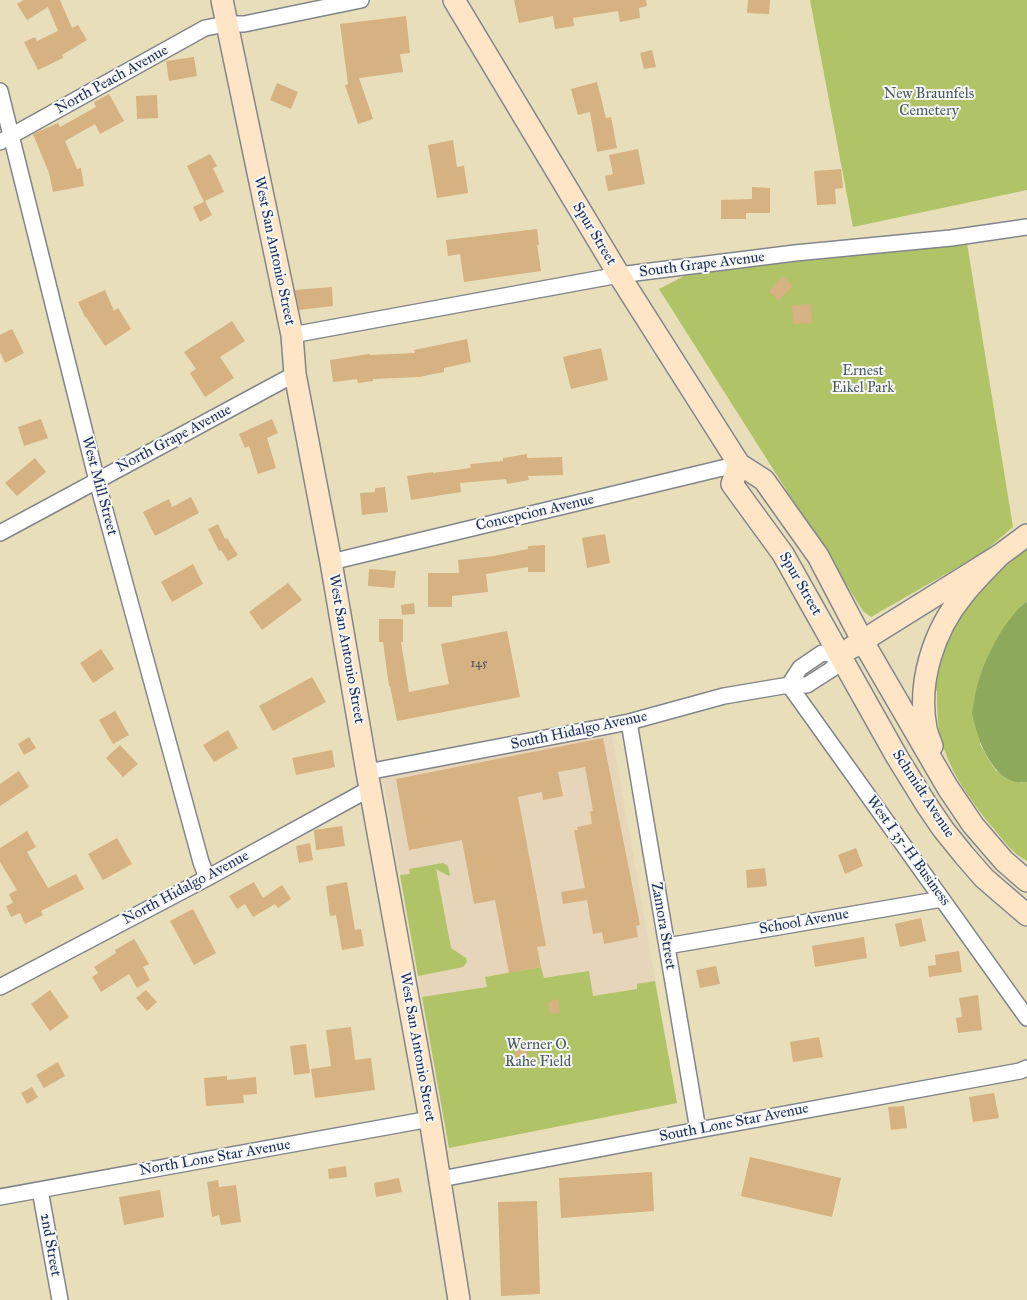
<!DOCTYPE html>
<html>
<head>
<meta charset="utf-8">
<style>
  body { margin:0 }
  canvas { display:block; background:#e8deb9 }
</style>
</head>
<body>
<canvas width="1027" height="1300"></canvas>
<script>
const c = document.querySelector('canvas').getContext('2d');
c.lineJoin = 'round';
function fillPath(path, color) {
  c.fillStyle = color;
  c.fill(path, 'evenodd');
}
function stroke(path, color, width, dash) {
  c.strokeStyle = color;
  c.lineWidth = width;
  c.lineCap = dash ? 'butt' : 'round';
  c.setLineDash(dash || []);
  c.stroke(path);
}
function write(font, color, halo, rows, align = 'center') {
  c.font = font + ' "IM FELL Great Primer",serif';
  c.lineWidth = 4;
  c.setLineDash([]);
  c.textBaseline = 'middle';
  c.strokeStyle = halo;
  c.fillStyle = color;
  for (const [text, x, y, turn = 0] of rows) {
    c.save();
    c.translate(x, y);
    c.rotate((+turn || 0) * Math.PI / 180);
    c.textAlign = isNaN(turn) ? turn : align;
    if (halo) c.strokeText(text, 0, 0);
    c.fillText(text, 0, 0);
    c.restore();
  }
}
fillPath(new Path2D(`
  M 611,730 L 677,1103 L 449,1148 L 382,773 Z`), '#e6d5b8');
fillPath(new Path2D(`
  M 810,0 L 1027,0 L 1027,190 L 853,227 Z
  M 967,243 L 1013,527 L 984,552 L 871,617 L 863,611 L 659,289 L 690,273 Z
  M 1027,548 L 1027,601 L 1020,607 L 980,744 L 988,759 L 996,771 L 1021,783 L 1027,782 L 1027,861 C 1013,854 1004,841 994,829 C 970,801 946,767 939,730 C 937,717 937,704 937,691 L 933,691 L 940,653 L 962,609 L 994,576 Z
  M 443,863 L 448,866 L 450,875 L 449,876 L 436,869 L 451,948 L 466,958 L 467,962 L 463,967 L 418,976 L 400,875 L 410,874 L 409,869 Z
  M 541,967 L 544,978 L 589,971 L 593,996 L 637,989 L 637,984 L 655,981 L 677,1103 L 449,1148 L 422,997 L 487,987 L 485,977 Z`), '#b0c367');
fillPath(new Path2D(`
  M 1027,601 L 1027,782 C 1013,785 999,775 992,764 C 983,752 979,739 975,725 C 974,721 973,717 972,714 C 972,710 973,706 974,702 C 978,670 1001,622 1027,601 Z`), '#8ca95c');
fillPath(new Path2D(`
  M 24,0 L 60,0 L 72,28 L 78,25 L 87,40 L 62,55 L 63,58 L 38,70 L 24,42 L 35,37 L 37,41 L 58,31 L 48,7 L 27,20 L 17,4 Z
  M 514,0 L 646,0 L 647,6 L 639,8 L 640,18 L 620,22 L 618,11 L 573,18 L 574,26 L 555,29 L 553,16 L 519,23 Z
  M 748,0 L 770,0 L 769,14 L 747,13 Z
  M 406,16 L 410,53 L 400,54 L 403,72 L 359,78 L 373,119 L 358,124 L 345,85 L 348,84 L 340,24 Z
  M 652,50 L 656,67 L 644,69 L 640,53 Z
  M 194,57 L 197,76 L 169,81 L 166,61 Z
  M 597,82 L 606,118 L 611,117 L 617,148 L 597,152 L 590,112 L 578,115 L 571,89 Z
  M 277,83 L 298,92 L 291,109 L 270,100 Z
  M 109,94 L 124,121 L 100,134 L 95,124 L 65,141 L 77,169 L 81,168 L 84,186 L 53,192 L 49,173 L 33,134 L 58,123 L 60,127 L 96,107 L 94,102 Z
  M 157,95 L 158,118 L 137,119 L 136,96 Z
  M 453,140 L 457,167 L 464,166 L 468,193 L 437,198 L 428,145 Z
  M 638,149 L 645,184 L 608,191 L 605,176 L 613,174 L 609,155 Z
  M 210,154 L 217,166 L 213,168 L 224,192 L 205,201 L 212,215 L 200,222 L 193,207 L 204,202 L 187,166 Z
  M 841,169 L 843,188 L 835,189 L 836,204 L 817,205 L 814,171 Z
  M 752,187 L 770,188 L 770,213 L 746,213 L 746,219 L 721,219 L 721,200 L 752,199 Z
  M 537,229 L 539,245 L 537,245 L 541,271 L 464,282 L 460,254 L 448,256 L 446,240 Z
  M 783,276 L 793,286 L 778,301 L 769,291 Z
  M 332,287 L 333,306 L 299,310 L 295,290 Z
  M 105,290 L 114,311 L 118,308 L 131,329 L 105,346 L 86,317 L 85,317 L 78,302 Z
  M 811,304 L 812,323 L 793,324 L 792,305 Z
  M 232,321 L 245,341 L 220,357 L 234,378 L 205,397 L 190,373 L 196,369 L 184,352 Z
  M 12,329 L 24,353 L 5,363 L 0,352 L 0,335 Z
  M 467,339 L 471,362 L 444,368 L 444,372 L 419,377 L 373,379 L 373,381 L 358,383 L 357,379 L 333,382 L 330,360 L 369,354 L 370,355 L 415,353 L 414,350 Z
  M 601,348 L 608,380 L 571,389 L 563,357 Z
  M 41,419 L 48,438 L 24,446 L 18,427 Z
  M 272,419 L 278,433 L 267,438 L 276,468 L 258,474 L 249,446 L 245,448 L 239,434 Z
  M 527,454 L 527,458 L 562,457 L 563,475 L 528,476 L 529,480 L 507,484 L 506,479 L 460,483 L 461,492 L 411,500 L 407,476 L 433,472 L 433,473 L 471,468 L 470,464 L 503,461 L 503,458 Z
  M 35,458 L 46,472 L 17,496 L 5,483 Z
  M 385,487 L 388,512 L 362,515 L 360,493 L 375,492 L 375,488 Z
  M 191,497 L 199,513 L 155,536 L 143,512 L 169,499 L 172,507 Z
  M 218,524 L 225,539 L 227,538 L 238,555 L 228,561 L 221,550 L 219,551 L 208,529 Z
  M 605,534 L 610,563 L 587,568 L 582,538 Z
  M 545,545 L 545,572 L 528,572 L 528,567 L 486,574 L 488,592 L 452,596 L 452,607 L 428,607 L 428,573 L 459,573 L 458,560 L 494,556 L 528,549 L 528,546 Z
  M 193,564 L 203,584 L 172,602 L 161,582 Z
  M 369,569 L 396,571 L 394,588 L 368,586 Z
  M 288,583 L 302,600 L 262,630 L 249,612 Z
  M 414,603 L 415,614 L 402,615 L 401,605 Z
  M 379,619 L 403,619 L 403,642 L 401,642 L 409,692 L 449,684 L 441,644 L 507,631 L 520,697 L 397,721 L 390,686 L 389,686 L 383,642 L 379,642 Z
  M 101,649 L 114,669 L 93,683 L 80,663 Z
  M 312,677 L 326,702 L 273,731 L 259,706 Z
  M 115,711 L 129,735 L 113,744 L 99,720 Z
  M 228,730 L 238,748 L 214,762 L 203,745 Z
  M 29,737 L 36,748 L 24,755 L 18,744 Z
  M 603,738 L 640,925 L 636,926 L 638,937 L 604,944 L 602,932 L 593,934 L 587,900 L 563,904 L 561,892 L 585,888 L 574,830 L 578,830 L 577,827 L 592,824 L 590,811 L 593,811 L 585,767 L 558,772 L 563,796 L 543,800 L 542,792 L 518,797 L 546,946 L 537,947 L 541,967 L 509,973 L 495,900 L 474,904 L 462,840 L 409,850 L 396,779 Z
  M 120,745 L 138,764 L 123,777 L 106,758 Z
  M 332,750 L 335,767 L 296,775 L 292,758 Z
  M 19,771 L 29,787 L 0,806 L 0,784 Z
  M 342,826 L 345,846 L 316,850 L 314,830 Z
  M 27,831 L 36,847 L 27,852 L 48,888 L 76,874 L 84,889 L 41,911 L 43,915 L 25,924 L 20,913 L 11,917 L 6,906 L 13,903 L 9,894 L 17,890 L 0,862 L 0,848 Z
  M 117,838 L 132,864 L 103,880 L 88,854 Z
  M 310,843 L 313,860 L 299,863 L 296,846 Z
  M 856,848 L 863,866 L 845,874 L 838,855 Z
  M 765,868 L 767,886 L 747,888 L 746,870 Z
  M 254,882 L 263,898 L 282,885 L 291,899 L 278,908 L 275,904 L 253,917 L 245,904 L 237,909 L 229,896 Z
  M 347,882 L 355,930 L 361,929 L 364,946 L 342,950 L 336,915 L 330,916 L 326,886 Z
  M 193,909 L 216,953 L 194,965 L 170,921 Z
  M 921,918 L 926,941 L 900,947 L 895,924 Z
  M 864,937 L 867,958 L 815,967 L 812,946 Z
  M 134,939 L 149,964 L 143,967 L 150,980 L 137,988 L 129,974 L 101,992 L 92,977 L 98,973 L 94,967 L 116,953 L 115,950 Z
  M 959,951 L 962,972 L 929,977 L 928,966 L 936,965 L 935,955 Z
  M 716,966 L 720,984 L 700,988 L 696,970 Z
  M 50,990 L 69,1017 L 50,1031 L 31,1004 Z
  M 146,990 L 157,1002 L 147,1011 L 136,998 Z
  M 978,995 L 982,1030 L 958,1033 L 956,1018 L 962,1017 L 959,998 Z
  M 558,999 L 560,1012 L 550,1014 L 548,1002 Z
  M 351,1027 L 355,1060 L 371,1058 L 375,1090 L 315,1098 L 311,1069 L 331,1066 L 326,1030 Z
  M 819,1037 L 823,1057 L 793,1062 L 790,1042 Z
  M 306,1044 L 310,1073 L 294,1075 L 290,1046 Z
  M 515,1049 L 527,1049 L 528,1061 L 516,1062 Z
  M 58,1062 L 65,1076 L 44,1088 L 36,1075 Z
  M 227,1076 L 227,1080 L 256,1077 L 257,1094 L 243,1095 L 244,1103 L 206,1106 L 204,1078 Z
  M 32,1087 L 38,1097 L 27,1104 L 21,1093 Z
  M 994,1093 L 999,1118 L 973,1122 L 969,1097 Z
  M 904,1106 L 907,1128 L 891,1130 L 888,1107 Z
  M 750,1157 L 841,1178 L 832,1217 L 741,1196 Z
  M 346,1166 L 347,1177 L 329,1179 L 328,1169 Z
  M 652,1172 L 654,1211 L 561,1218 L 559,1178 Z
  M 399,1178 L 402,1192 L 376,1197 L 374,1183 Z
  M 218,1180 L 219,1187 L 236,1185 L 241,1222 L 221,1225 L 219,1215 L 212,1217 L 207,1182 Z
  M 160,1190 L 164,1217 L 124,1225 L 119,1197 Z
  M 537,1201 L 540,1294 L 501,1296 L 498,1202 Z`), '#d6b181');
const street = new Path2D(`
  M 0,91 L 97,481 L 201,862 L 207,878
  M 0,142 L 205,28 L 226,24 L 244,24 L 361,0
  M 292,335 L 619,275 L 795,253 L 951,238 L 1027,227
  M 0,533 L 295,374
  M 331,562 L 739,464
  M 789,685 L 1027,1018
  M 629,722 L 698,1130
  M 367,772 L 629,722 L 724,696 L 789,685 L 807,685 L 832,669 L 841,655 L 822,653 L 800,668 L 789,685
  M 667,946 L 942,899
  M 0,987 L 207,878 L 371,788
  M 441,1179 L 698,1130 L 1020,1071 L 1027,1068
  M 40,1190 L 60,1300
  M 0,1197 L 430,1119`);
const secondary = new Path2D(`
  M 222,0 L 292,335 L 295,374 L 331,562 L 367,772 L 430,1119 L 459,1300
  M 454,0 L 619,275 L 739,464 L 764,480 L 818,556 L 862,640 L 948,788 L 973,825 L 1004,861 L 1027,881
  M 739,464 L 732,484 L 783,554 L 897,757 L 926,804 L 943,829 L 964,855 L 984,878 L 1027,915
  M 851,648 L 1000,555 L 1027,535
  M 932,746 C 930,740 927,734 926,728 C 917,682 934,630 963,595 C 974,581 987,568 1000,555`);
stroke(street, '#82868c', 18);
stroke(secondary, '#82868c', 24);
stroke(street, '#fff', 15);
stroke(secondary, '#fde5c5', 21);
write('12px', '#4a5067', null, [
  ["145",479,664]
]);
write('15px', '#1b2f5e', '#f6f6f2', [
  ["North Peach Avenue",112,80,-29],
  ["Spur Street",594,234,59],
  ["West San Antonio Street",274,251,78],
  ["South Grape Avenue",702,265,-7],
  ["North Grape Avenue",174,439,-28],
  ["West Mill Street",99,486,75],
  ["Concepcion Avenue",535,513,-13],
  ["Spur Street",800,584,60],
  ["West San Antonio Street",346,649,80],
  ["South Hidalgo Avenue",579,731,-12],
  ["Schmidt Avenue",923,794,57],
  ["West I 35-H Business",908,851,54],
  ["North Hidalgo Avenue",186,888,-28],
  ["School Avenue",804,922,-10],
  ["Zamora Street",663,926,80],
  ["West San Antonio Street",417,1047,80],
  ["South Lone Star Avenue",734,1123,-11],
  ["North Lone Star Avenue",215,1158,-10],
  ["2nd Street",50,1245,80]
]);
write('15px', '#485b61', '#f6f6f2', [
  ["New Braunfels",929,94],
  ["Cemetery",929,111],
  ["Ernest",863,371],
  ["Eikel Park",863,388],
  ["Werner O.",538,1045],
  ["Rahe Field",538,1062]
]);
</script>
</body>
</html>
